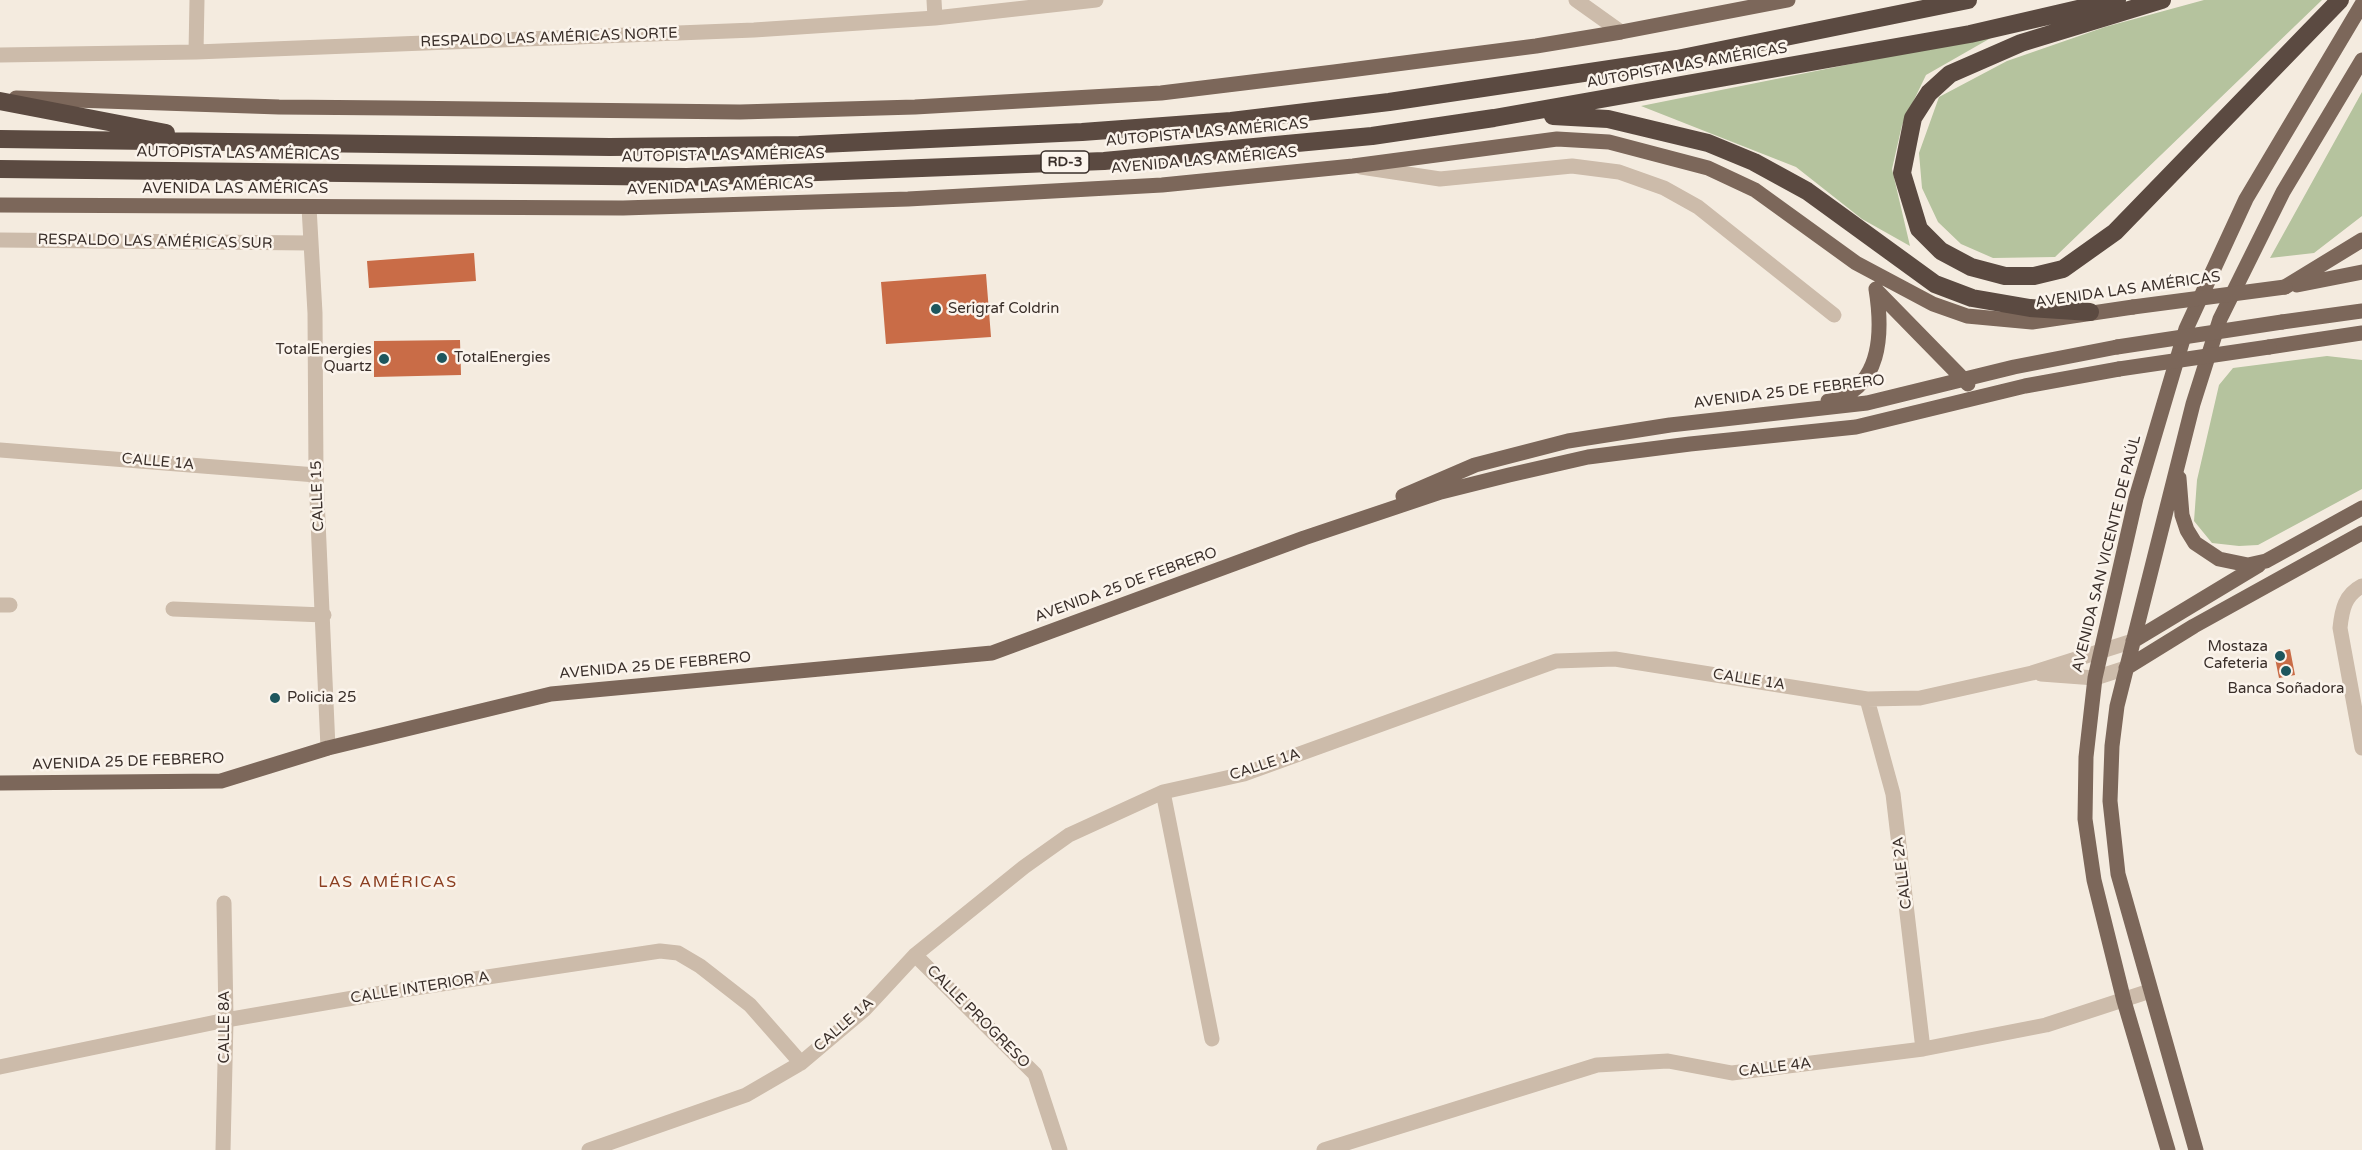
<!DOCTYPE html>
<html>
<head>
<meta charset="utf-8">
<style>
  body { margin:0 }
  canvas { display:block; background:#f4ebdf }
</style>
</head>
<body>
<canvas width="2362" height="1150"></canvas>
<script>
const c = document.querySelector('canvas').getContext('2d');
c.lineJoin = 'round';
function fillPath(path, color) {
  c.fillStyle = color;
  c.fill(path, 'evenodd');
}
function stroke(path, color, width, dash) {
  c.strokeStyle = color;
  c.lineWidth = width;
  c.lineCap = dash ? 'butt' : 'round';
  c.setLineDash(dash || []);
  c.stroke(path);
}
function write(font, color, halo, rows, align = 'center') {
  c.font = font + ' "Varela Round",sans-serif';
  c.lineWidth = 5;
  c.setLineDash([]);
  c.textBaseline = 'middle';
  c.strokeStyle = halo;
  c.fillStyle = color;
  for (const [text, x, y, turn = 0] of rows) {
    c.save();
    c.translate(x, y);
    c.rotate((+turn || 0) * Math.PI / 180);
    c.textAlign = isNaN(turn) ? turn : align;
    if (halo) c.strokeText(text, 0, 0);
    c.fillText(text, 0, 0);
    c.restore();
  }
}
fillPath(new Path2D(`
  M 2204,0 L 2322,0 L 2055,257 L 1993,258 L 1961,244 L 1938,222 L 1922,188 L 1919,153 L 1939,97 L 2007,61 L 2105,27 Z
  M 1996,35 L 1926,75 L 1902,125 L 1892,169 L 1910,246 L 1862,219 L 1796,167 L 1641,106 Z
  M 2362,92 L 2362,216 L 2314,253 L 2270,258 Z
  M 2327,356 L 2362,360 L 2362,489 L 2258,545 L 2239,546 L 2212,543 L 2194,521 L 2197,480 L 2219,385 L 2233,368 Z`), '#b5c39e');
fillPath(new Path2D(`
  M 474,253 L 476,281 L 369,288 L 367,261 Z
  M 986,274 L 991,337 L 886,344 L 881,282 Z
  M 460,340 L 461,375 L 374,377 L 374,341 Z
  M 2290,649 L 2295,675 L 2279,678 L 2274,653 Z`), '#c96c47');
stroke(new Path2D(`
  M 934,0 L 935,18
  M 1576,0 L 1621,32
  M 196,52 L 197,0
  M 0,55 L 196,52 L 754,30 L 935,18 L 1096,0
  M 1361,167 L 1440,179 L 1572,166 L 1619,172 L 1664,188 L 1698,207 L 1834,315
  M 309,207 L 315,313 L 316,475 L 328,748
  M 0,240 L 310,243
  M 0,450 L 316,475
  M 2362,586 C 2345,595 2342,609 2340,628 L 2362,748
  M 0,605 L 10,605
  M 173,609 L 324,615
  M 2041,674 L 2095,678 L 2126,668
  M 1867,699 L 1893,794 L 1923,1049
  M 1163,792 L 1212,1039
  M 915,955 L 1035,1074 L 1060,1150
  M 0,1067 L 226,1020 L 388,992 L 660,951 L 678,953 L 700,966 L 750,1005 L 801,1063
  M 223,1150 L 226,1020 L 224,903
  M 589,1150 L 746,1095 L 801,1063 L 865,1009 L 915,955 L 1024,867 L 1069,835 L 1163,792 L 1244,774 L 1556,661 L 1615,659 L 1867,699 L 1920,698 L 2032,673 L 2133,641
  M 1324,1150 L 1597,1065 L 1668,1061 L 1732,1073 L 1923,1049 L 2046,1025 L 2150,991`), '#cba', 15);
stroke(new Path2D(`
  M 16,98 L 279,107 L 395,108 L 740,112 L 915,107 L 1161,93 L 1334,72 L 1536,46 L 1621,32 L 1788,0
  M 0,205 L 623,208 L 908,199 L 1162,185 L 1353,166 L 1557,139 L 1609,142 L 1708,168 L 1755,190 L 1856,263 L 1933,304 L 1967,316 L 2032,322 L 2133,307
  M 2297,285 L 2362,272
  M 2285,287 L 2362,240
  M 1876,290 L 1968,384
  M 2282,322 L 2362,311
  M 2269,347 L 2362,333
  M 1828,401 C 1882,390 1883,333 1876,289
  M 2179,478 L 2182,515 L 2187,530 L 2195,543 L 2219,559 L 2248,565 L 2266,561 L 2362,508
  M 1403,496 L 1475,465 L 1568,441 L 1670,425 L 1867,403 L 2014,367 L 2117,347
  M 2133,641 L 2259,565
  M 2126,668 L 2194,626 L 2362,533
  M 0,783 L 221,781 L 328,748 L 551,694 L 992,653 L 1304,538 L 1441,492 L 1509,475 L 1588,457 L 1690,444 L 1856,427 L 2025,386 L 2119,369
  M 2168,1150 L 2124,1001 L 2094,880 L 2085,819 L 2086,757 L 2095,678 L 2136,498 L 2186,329 L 2246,199 L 2362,4
  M 2196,1150 L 2118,874 L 2110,801 L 2112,746 L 2117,706 L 2193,404 L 2220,319 L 2283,192 L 2362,60`), '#7c675a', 15);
stroke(new Path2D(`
  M 2162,0 L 2021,43 L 1950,74 L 1929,93 L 1913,118 L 1902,173 L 1919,229 L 1941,251 L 1971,267 L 2005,276 L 2034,276 L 2063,269 L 2115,232 L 2340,0
  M 0,101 L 166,133
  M 1553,116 L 1608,119 L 1708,143 L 1754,162 L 1807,191 L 1935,284 L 1972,298 L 2030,308 L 2090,312
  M 0,139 L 610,147 L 799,145 L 1082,132 L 1231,121 L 1389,102 L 1677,59 L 1968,0
  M 0,169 L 687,177 L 1104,161 L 1372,136 L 1494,118 L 1970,34 L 2117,0`), '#5b4a41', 18);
stroke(new Path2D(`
  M 2133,307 L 2285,287
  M 2117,347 L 2282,322
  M 2119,369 L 2269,347`), '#7c675a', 15);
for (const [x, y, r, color] of [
  [936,309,6,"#1e565d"],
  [442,358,6,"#1e565d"],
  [384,359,6,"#1e565d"],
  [2280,656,6,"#1e565d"],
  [2286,671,6,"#1e565d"],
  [275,698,6,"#1e565d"]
]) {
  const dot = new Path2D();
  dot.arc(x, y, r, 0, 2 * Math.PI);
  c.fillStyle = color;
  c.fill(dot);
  stroke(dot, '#fbf4ec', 2);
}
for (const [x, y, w] of [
  [1065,162,48]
]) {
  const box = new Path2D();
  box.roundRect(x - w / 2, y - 11, w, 22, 4.5);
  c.fillStyle = '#fbf4ec';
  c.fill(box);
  stroke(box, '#3a2f2a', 1.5);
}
write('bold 14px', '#3a2f2a', null, [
  ["RD-3",1065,162]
]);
write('15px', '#3a2f2a', '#fbf4ec', [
  ["RESPALDO LAS AMÉRICAS NORTE",549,38,-2],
  ["AUTOPISTA LAS AMÉRICAS",1687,66,-10],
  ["AUTOPISTA LAS AMÉRICAS",1207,133,-5],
  ["AUTOPISTA LAS AMÉRICAS",238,154,1],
  ["AUTOPISTA LAS AMÉRICAS",723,156,-1],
  ["AVENIDA LAS AMÉRICAS",1204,161,-5],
  ["AVENIDA LAS AMÉRICAS",720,187,-2],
  ["AVENIDA LAS AMÉRICAS",235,189],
  ["RESPALDO LAS AMÉRICAS SUR",155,242,1],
  ["AVENIDA LAS AMÉRICAS",2128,290,-8],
  ["AVENIDA 25 DE FEBRERO",1789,392,-7],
  ["CALLE 1A",158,462,5],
  ["CALLE 15",318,496,-92],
  ["AVENIDA SAN VICENTE DE PAÚL",2107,554,-76],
  ["AVENIDA 25 DE FEBRERO",1126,585,-20],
  ["AVENIDA 25 DE FEBRERO",655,666,-5],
  ["CALLE 1A",1749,680,9],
  ["AVENIDA 25 DE FEBRERO",128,762,-2],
  ["CALLE 1A",1265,765,-18],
  ["CALLE 2A",1903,873,-97],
  ["CALLE INTERIOR A",420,988,-9],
  ["CALLE PROGRESO",978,1017,45],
  ["CALLE 1A",844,1025,-41],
  ["CALLE 8A",225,1027,-90],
  ["CALLE 4A",1775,1068,-7]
]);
write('15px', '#3a2f2a', '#fbf4ec', [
  ["Serigraf Coldrin",948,309],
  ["TotalEnergies",372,350,"right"],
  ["Quartz",372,367,"right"],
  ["TotalEnergies",454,358],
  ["Mostaza",2268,647,"right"],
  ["Cafeteria",2268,664,"right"],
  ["Banca Soñadora",2286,689,"center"],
  ["Policia 25",287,698]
], 'left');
c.letterSpacing = '1.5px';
write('16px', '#8b3e20', '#fbf4ec', [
  ["LAS AMÉRICAS",388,883]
]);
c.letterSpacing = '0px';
</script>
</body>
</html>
